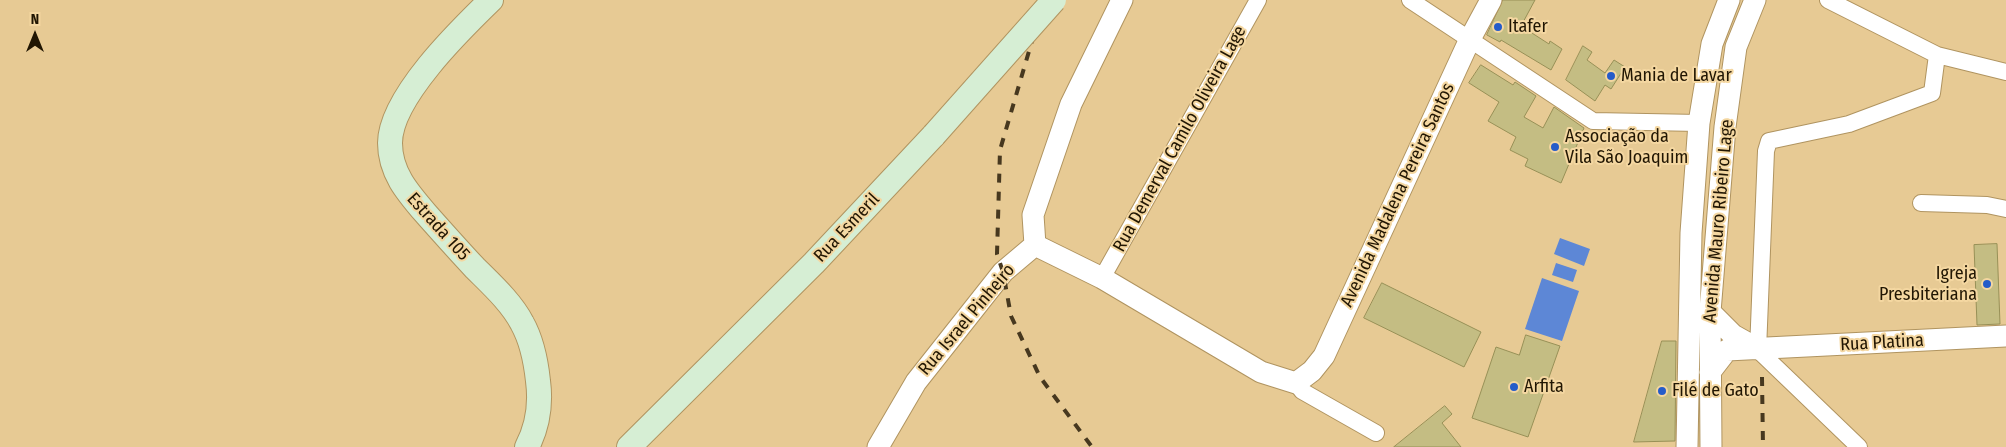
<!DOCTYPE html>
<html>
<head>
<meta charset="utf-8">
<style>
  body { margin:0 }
  #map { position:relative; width:2006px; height:447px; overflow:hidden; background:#e7ca94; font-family:"Fira Sans Condensed",sans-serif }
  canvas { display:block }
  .north { position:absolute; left:10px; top:10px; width:50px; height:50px; -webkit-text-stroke:4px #f4d7a1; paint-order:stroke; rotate:0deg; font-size:14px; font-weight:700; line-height:20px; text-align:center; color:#211603 }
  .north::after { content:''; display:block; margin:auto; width:18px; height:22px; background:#211603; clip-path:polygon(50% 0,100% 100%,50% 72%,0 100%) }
</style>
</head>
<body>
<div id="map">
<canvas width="2006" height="447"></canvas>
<div class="north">N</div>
</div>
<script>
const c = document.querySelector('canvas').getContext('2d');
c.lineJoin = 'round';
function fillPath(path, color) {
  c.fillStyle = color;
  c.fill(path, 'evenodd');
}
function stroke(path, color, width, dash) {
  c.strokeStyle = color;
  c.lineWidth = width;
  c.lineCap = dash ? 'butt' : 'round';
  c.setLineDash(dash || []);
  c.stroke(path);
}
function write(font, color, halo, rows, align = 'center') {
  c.font = font + ' "Fira Sans Condensed",sans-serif';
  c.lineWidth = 4;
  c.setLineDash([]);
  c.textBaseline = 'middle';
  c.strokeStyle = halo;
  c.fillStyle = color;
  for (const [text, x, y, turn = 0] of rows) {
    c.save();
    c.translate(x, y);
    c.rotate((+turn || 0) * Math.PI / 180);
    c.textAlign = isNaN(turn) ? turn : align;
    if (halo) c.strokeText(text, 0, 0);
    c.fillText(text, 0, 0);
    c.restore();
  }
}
fillPath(new Path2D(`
  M 1560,238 L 1590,249 L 1584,266 L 1554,254 Z
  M 1556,263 L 1577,270 L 1573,282 L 1552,275 Z
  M 1542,278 L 1579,291 L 1562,341 L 1525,329 Z`), '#5d87d6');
const building = new Path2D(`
  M 1503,0 L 1535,0 L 1521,26 L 1549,44 L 1550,41 L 1562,49 L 1551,70 L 1501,40 L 1500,42 L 1487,35 Z
  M 1583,46 L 1592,52 L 1587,60 L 1605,73 L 1614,60 L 1625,67 L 1611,89 L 1605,85 L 1595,101 L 1566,80 Z
  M 1481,65 L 1513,85 L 1515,82 L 1536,96 L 1524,117 L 1543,128 L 1554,107 L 1584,128 L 1561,183 L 1525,166 L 1528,159 L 1510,150 L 1516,137 L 1488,121 L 1499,102 L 1469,83 Z
  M 1997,244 L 2000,324 L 1977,325 L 1974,245 Z
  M 1382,283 L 1481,332 L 1464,367 L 1364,318 Z
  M 1526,335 L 1560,346 L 1528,437 L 1472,418 L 1496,347 L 1519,355 Z
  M 1662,341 L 1676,341 L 1675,441 L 1634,442 Z
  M 1445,406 L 1452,414 L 1442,423 L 1461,447 L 1394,447 Z`);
fillPath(building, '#c4bd83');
stroke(building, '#979057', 1);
const minor = new Path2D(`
  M 1410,0 L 1593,121 L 1699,123
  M 1828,0 L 1937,55 L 2006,72
  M 1921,203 L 1987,205 L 2006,209
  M 1102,278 L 1258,0
  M 1296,383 L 1302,391 L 1376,433
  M 1859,447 L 1758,350 L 1766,151 L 1769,141 L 1849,124 L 1932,93 L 1937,55`);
const tertiary = new Path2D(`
  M 1035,245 L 1102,278 L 1261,372 L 1296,383 L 1312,371 L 1324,356 L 1470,39 L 1491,0
  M 1035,245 L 1033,215 L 1071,104 L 1122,0
  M 1710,312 L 1733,335 L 1758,349
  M 1710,372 L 1727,350 L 2006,336
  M 878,447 L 916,382 L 1003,272 L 1035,245
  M 1687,447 L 1691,233 L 1699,123 L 1712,44 L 1729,0
  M 1711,447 L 1710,312 L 1725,127 L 1736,47 L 1755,0`);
const secondary = new Path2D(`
  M 491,0 C 460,30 390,98 390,143 C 390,173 408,193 427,215 C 443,233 459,251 475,268 C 491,284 511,302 522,323 C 531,339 536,362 538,381 C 541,404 538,426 527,447
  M 629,447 L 814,263 L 934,135`);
stroke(minor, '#b09460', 18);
stroke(tertiary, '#b09460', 23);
stroke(secondary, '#b09460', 26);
stroke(minor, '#fff', 16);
stroke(tertiary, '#fff', 21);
stroke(secondary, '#d6eed4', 24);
stroke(new Path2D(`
  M 1044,0 L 1000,150 L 997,254 L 1003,272 L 1011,316 L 1040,377 L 1092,447
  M 1762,377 L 1763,447`), '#47381f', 4, [9, 9]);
const secondaryBridge = new Path2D(`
  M 934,135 L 1054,0`);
stroke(secondaryBridge, '#b09460', 26, []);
stroke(secondaryBridge, '#d6eed4', 24);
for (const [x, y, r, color] of [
  [1498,27,5,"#255cc9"],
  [1611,76,5,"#255cc9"],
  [1555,147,5,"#255cc9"],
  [1987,284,5,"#255cc9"],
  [1514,387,5,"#255cc9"],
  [1662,391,5,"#255cc9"]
]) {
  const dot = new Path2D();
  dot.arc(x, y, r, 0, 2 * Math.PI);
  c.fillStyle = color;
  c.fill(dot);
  stroke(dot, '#f4d7a1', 2);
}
write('18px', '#211603', '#f4d7a1', [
  ["Itafer",1508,27],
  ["Mania de Lavar",1621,76],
  ["Associação da",1565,137],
  ["Vila São Joaquim",1565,158],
  ["Igreja",1977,274,"right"],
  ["Presbiteriana",1977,295,"right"],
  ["Arfita",1524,387],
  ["Filé de Gato",1672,391]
], 'left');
write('18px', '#211603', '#f4d7a1', [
  ["Rua Demerval Camilo Oliveira Lage",1180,139,-61],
  ["Avenida Madalena Pereira Santos",1398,195,-65],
  ["Avenida Mauro Ribeiro Lage",1719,221,-85],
  ["Estrada 105",438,227,48],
  ["Rua Esmeril",847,228,-47],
  ["Rua Israel Pinheiro",967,320,-50],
  ["Rua Platina",1882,343,-3]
]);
</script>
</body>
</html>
